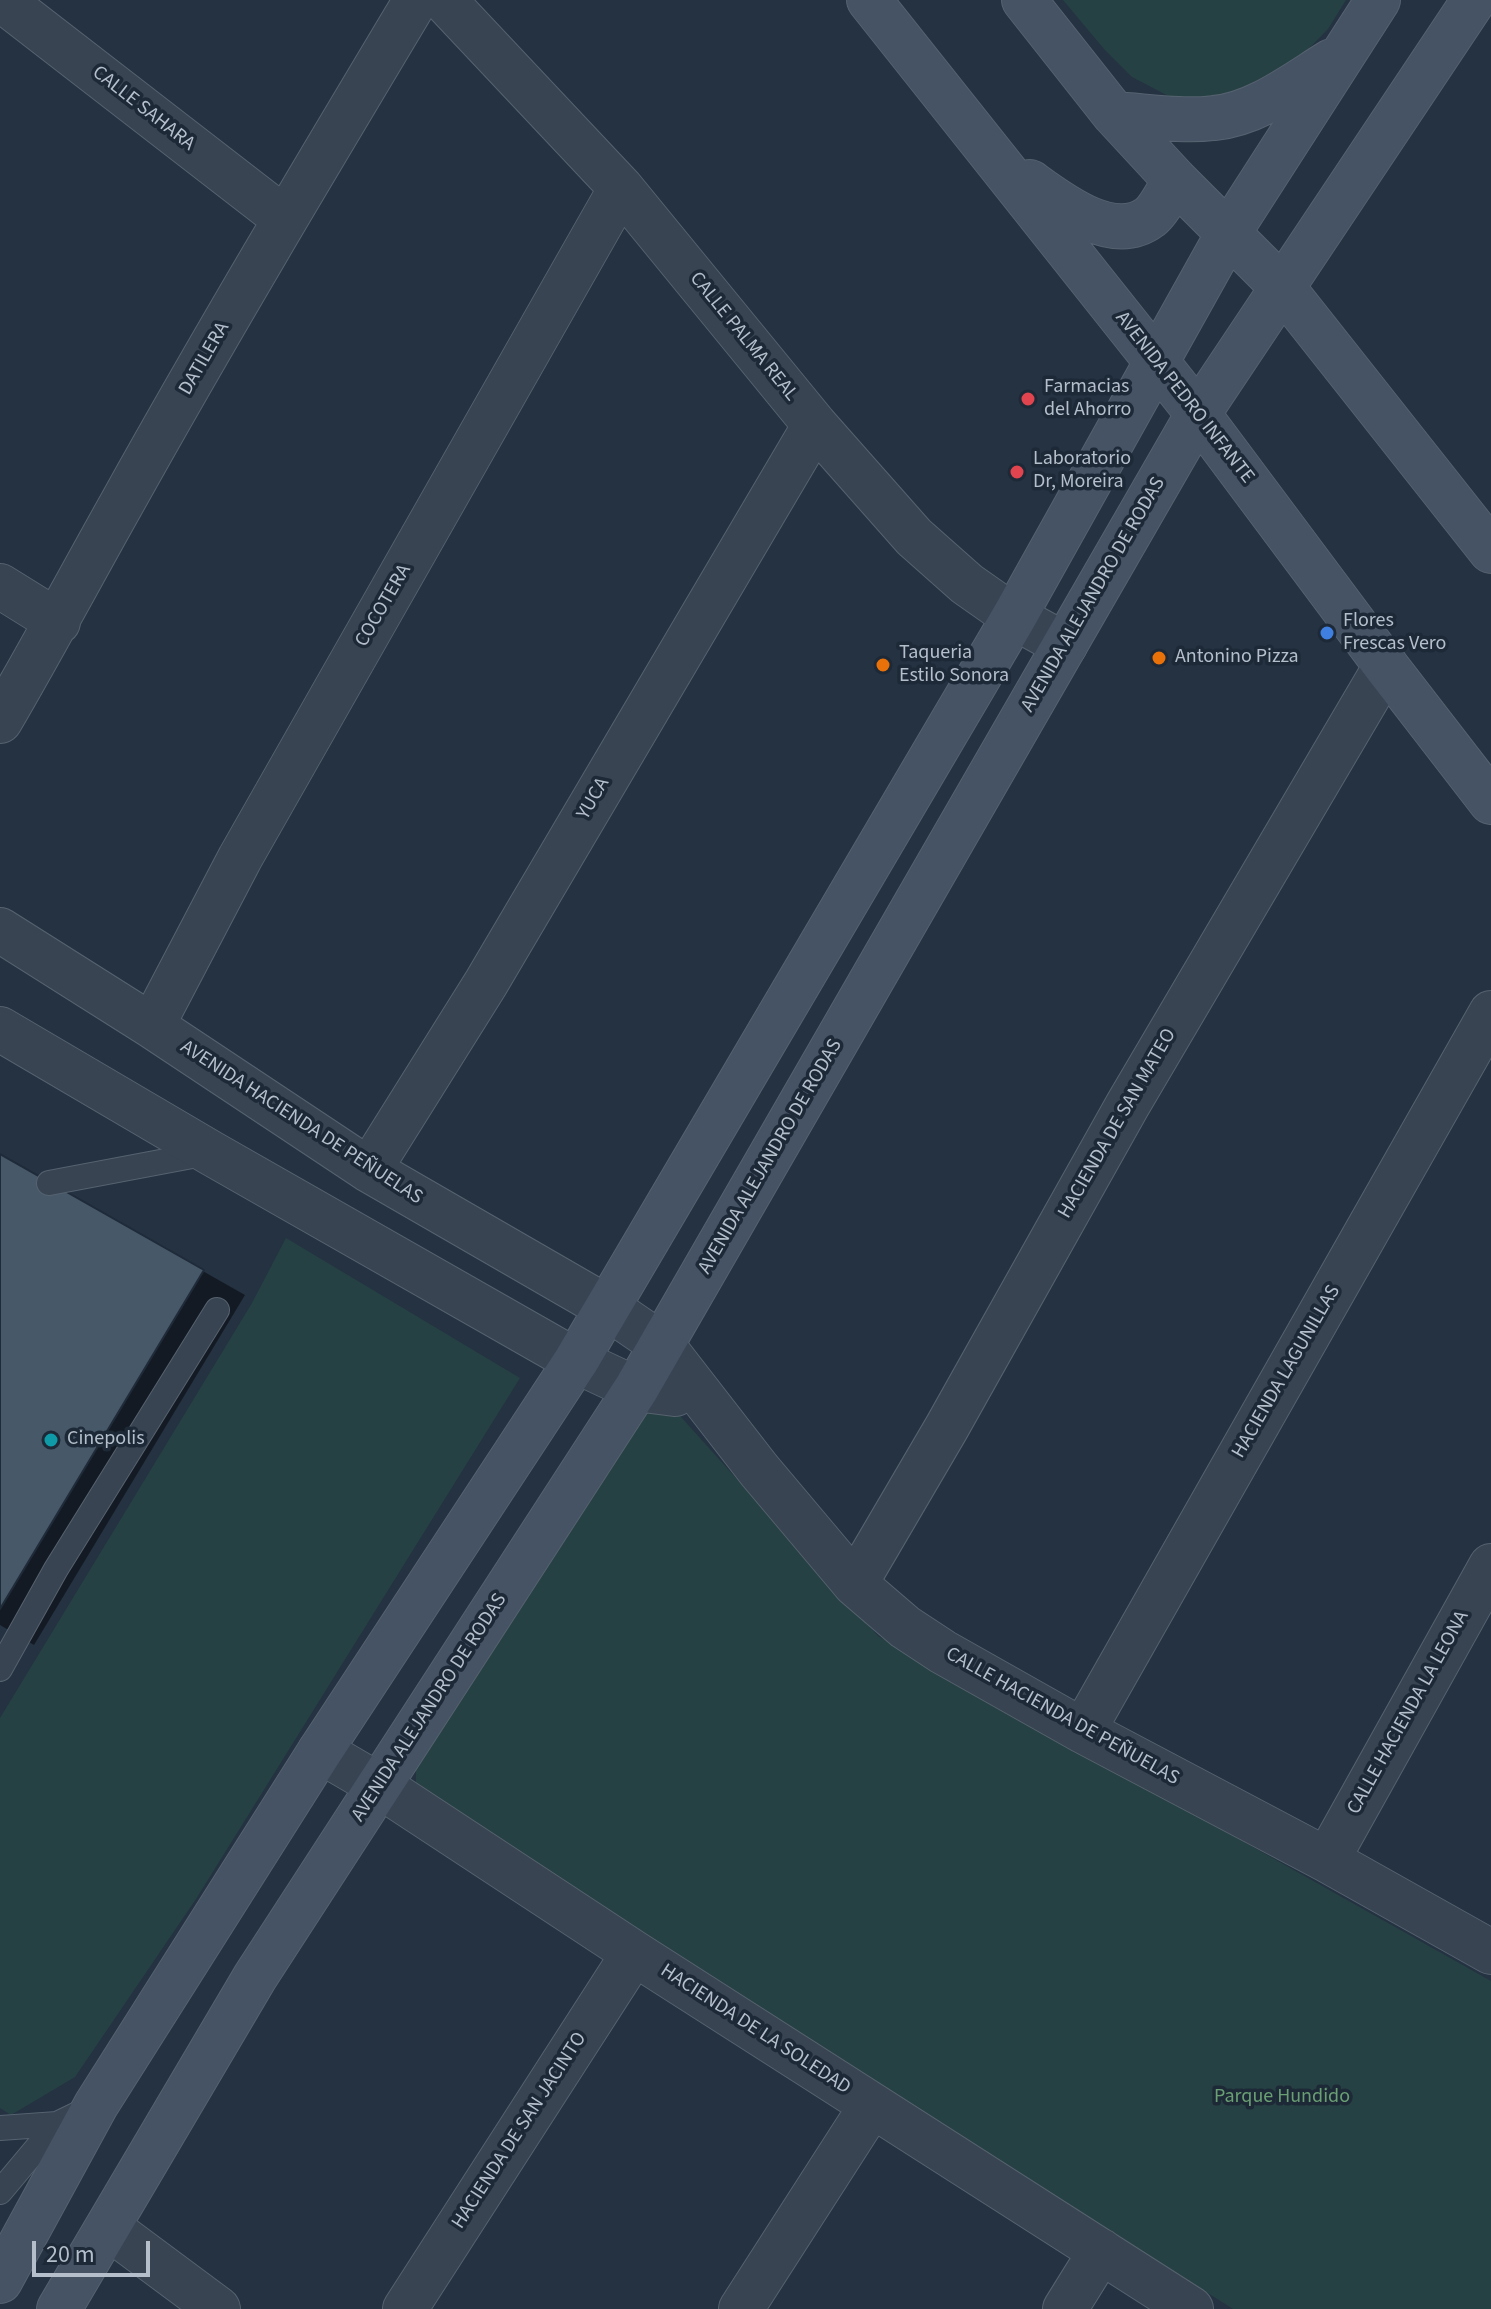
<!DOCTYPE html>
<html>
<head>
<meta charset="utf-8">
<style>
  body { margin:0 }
  #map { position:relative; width:1491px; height:2309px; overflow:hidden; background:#243242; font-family:"Source Sans 3",sans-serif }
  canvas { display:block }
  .scale { position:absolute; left:32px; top:2241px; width:118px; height:36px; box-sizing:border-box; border:4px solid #b5bfcc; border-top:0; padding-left:10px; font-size:24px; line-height:28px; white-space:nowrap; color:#b5bfcc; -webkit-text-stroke:6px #1d2937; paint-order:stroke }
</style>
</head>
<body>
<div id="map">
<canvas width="1491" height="2309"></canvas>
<div class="scale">20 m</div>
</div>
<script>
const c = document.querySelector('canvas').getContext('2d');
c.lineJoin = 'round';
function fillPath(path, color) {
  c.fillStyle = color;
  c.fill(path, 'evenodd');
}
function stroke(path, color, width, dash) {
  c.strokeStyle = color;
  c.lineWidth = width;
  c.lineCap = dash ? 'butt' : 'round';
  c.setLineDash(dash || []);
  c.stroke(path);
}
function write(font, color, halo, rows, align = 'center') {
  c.font = font + ' "Source Sans 3",sans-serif';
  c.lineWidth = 7;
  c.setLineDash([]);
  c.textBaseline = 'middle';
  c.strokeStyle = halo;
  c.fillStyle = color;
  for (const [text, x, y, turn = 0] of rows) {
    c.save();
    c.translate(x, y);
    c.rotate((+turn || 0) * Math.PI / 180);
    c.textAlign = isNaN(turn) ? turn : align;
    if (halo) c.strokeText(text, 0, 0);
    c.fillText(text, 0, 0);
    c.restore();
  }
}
fillPath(new Path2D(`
  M 1063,0 L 1346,0 L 1328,29 L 1293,65 L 1221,104 L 1174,99 L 1132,77 L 1104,49 Z
  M 286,1238 L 520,1378 L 196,1899 L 75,2077 L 11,2115 L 0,2108 L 0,1718 L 252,1303 Z
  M 673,1408 L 878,1636 L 1491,1981 L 1491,2309 L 1233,2309 L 423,1797 L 416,1786 L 416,1767 L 649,1409 Z`), '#264143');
fillPath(new Path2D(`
  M 0,1156 L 245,1295 L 34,1645 L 0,1625 Z`), '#0007');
const building = new Path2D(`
  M 0,1154 L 204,1270 L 0,1609 Z`);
fillPath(building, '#475869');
stroke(building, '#1f2b39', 2);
const lane = new Path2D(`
  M 49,1183 L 208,1153
  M 0,1669 L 56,1569 L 217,1310
  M 0,2128 L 57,2124
  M 0,2192 L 57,2124 L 90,2108`);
const street = new Path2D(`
  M 2,0 L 285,219
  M 444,0 L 621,188 L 815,425 L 914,537 L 967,584 L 1014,617 L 1065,645
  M 0,586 L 58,622
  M 0,721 C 42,649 81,576 122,503 C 216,334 316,167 416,0
  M 0,930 L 152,1026 L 369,1170 L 608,1308 L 662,1345 L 759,1470 L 855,1584 L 905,1627 L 943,1652 L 1083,1731 L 1327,1860 L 1491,1952
  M 152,1026 L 240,858 L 621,188
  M 0,1029 L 211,1153 L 576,1361 L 636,1389 L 675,1394
  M 369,1170 L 486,983 L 815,425
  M 855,1584 L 947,1427 L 1127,1106 L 1386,666
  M 1083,1731 L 1491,1013
  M 320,1751 L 380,1786 L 634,1953 L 1191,2309
  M 1327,1860 L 1491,1566
  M 109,2228 L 218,2309
  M 405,2309 L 634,1953
  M 741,2309 L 872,2105
  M 1065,2309 L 1101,2251`);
const secondary = new Path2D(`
  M 869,0 L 1198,414 L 1386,666 L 1491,802
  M 1024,0 L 1114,114 L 1175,180 L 1283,288 L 1491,551
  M 1114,114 C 1147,116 1181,122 1214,118 C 1257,114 1296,83 1332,61
  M 1030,182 C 1059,203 1113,245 1150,217 C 1160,209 1168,191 1175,180
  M 0,2281 L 96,2105 L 320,1751 L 576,1361 L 1014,617 L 1229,232 L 1378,0
  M 59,2309 L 255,1977 L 636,1389 L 1198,414 L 1474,0`);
stroke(lane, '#56626f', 26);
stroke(street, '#56626f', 46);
stroke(secondary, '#56626f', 46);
stroke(lane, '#384452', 24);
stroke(street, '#384452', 44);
stroke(secondary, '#465365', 44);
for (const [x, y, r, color] of [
  [1028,399,8,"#e0444e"],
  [1017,472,8,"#e0444e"],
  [1327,633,8,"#3f7fe0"],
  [1159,658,8,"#e8710a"],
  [883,665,8,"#e8710a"],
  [51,1440,8,"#0f9aa8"]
]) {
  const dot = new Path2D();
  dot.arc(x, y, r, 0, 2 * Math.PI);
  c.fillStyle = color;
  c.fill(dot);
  stroke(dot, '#1d2937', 3);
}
write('20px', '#b5bfcc', '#1d2937', [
  ["CALLE SAHARA",143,109,38],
  ["CALLE PALMA REAL",743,337,51],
  ["DATILERA",205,359,-60],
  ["AVENIDA PEDRO INFANTE",1184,398,52],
  ["AVENIDA ALEJANDRO DE RODAS",1094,595,-60],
  ["COCOTERA",384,606,-60],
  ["YUCA",594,799,-60],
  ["AVENIDA HACIENDA DE PEÑUELAS",301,1123,33],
  ["HACIENDA DE SAN MATEO",1118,1124,-60],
  ["AVENIDA ALEJANDRO DE RODAS",771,1157,-60],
  ["HACIENDA LAGUNILLAS",1287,1372,-60],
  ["AVENIDA ALEJANDRO DE RODAS",430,1708,-57],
  ["CALLE HACIENDA LA LEONA",1409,1713,-61],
  ["CALLE HACIENDA DE PEÑUELAS",1062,1717,29],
  ["HACIENDA DE LA SOLEDAD",755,2030,33],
  ["HACIENDA DE SAN JACINTO",520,2131,-57]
]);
write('20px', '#b5bfcc', '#1d2937', [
  ["Farmacias",1044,388],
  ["del Ahorro",1044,411],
  ["Laboratorio",1033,460],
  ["Dr, Moreira",1033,483],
  ["Flores",1343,622],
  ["Frescas Vero",1343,645],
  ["Taqueria",899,654],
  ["Estilo Sonora",899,677],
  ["Antonino Pizza",1175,658],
  ["Cinepolis",67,1440]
], 'left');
write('20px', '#6a9f74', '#1d2937', [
  ["Parque Hundido",1282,2098]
]);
</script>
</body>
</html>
